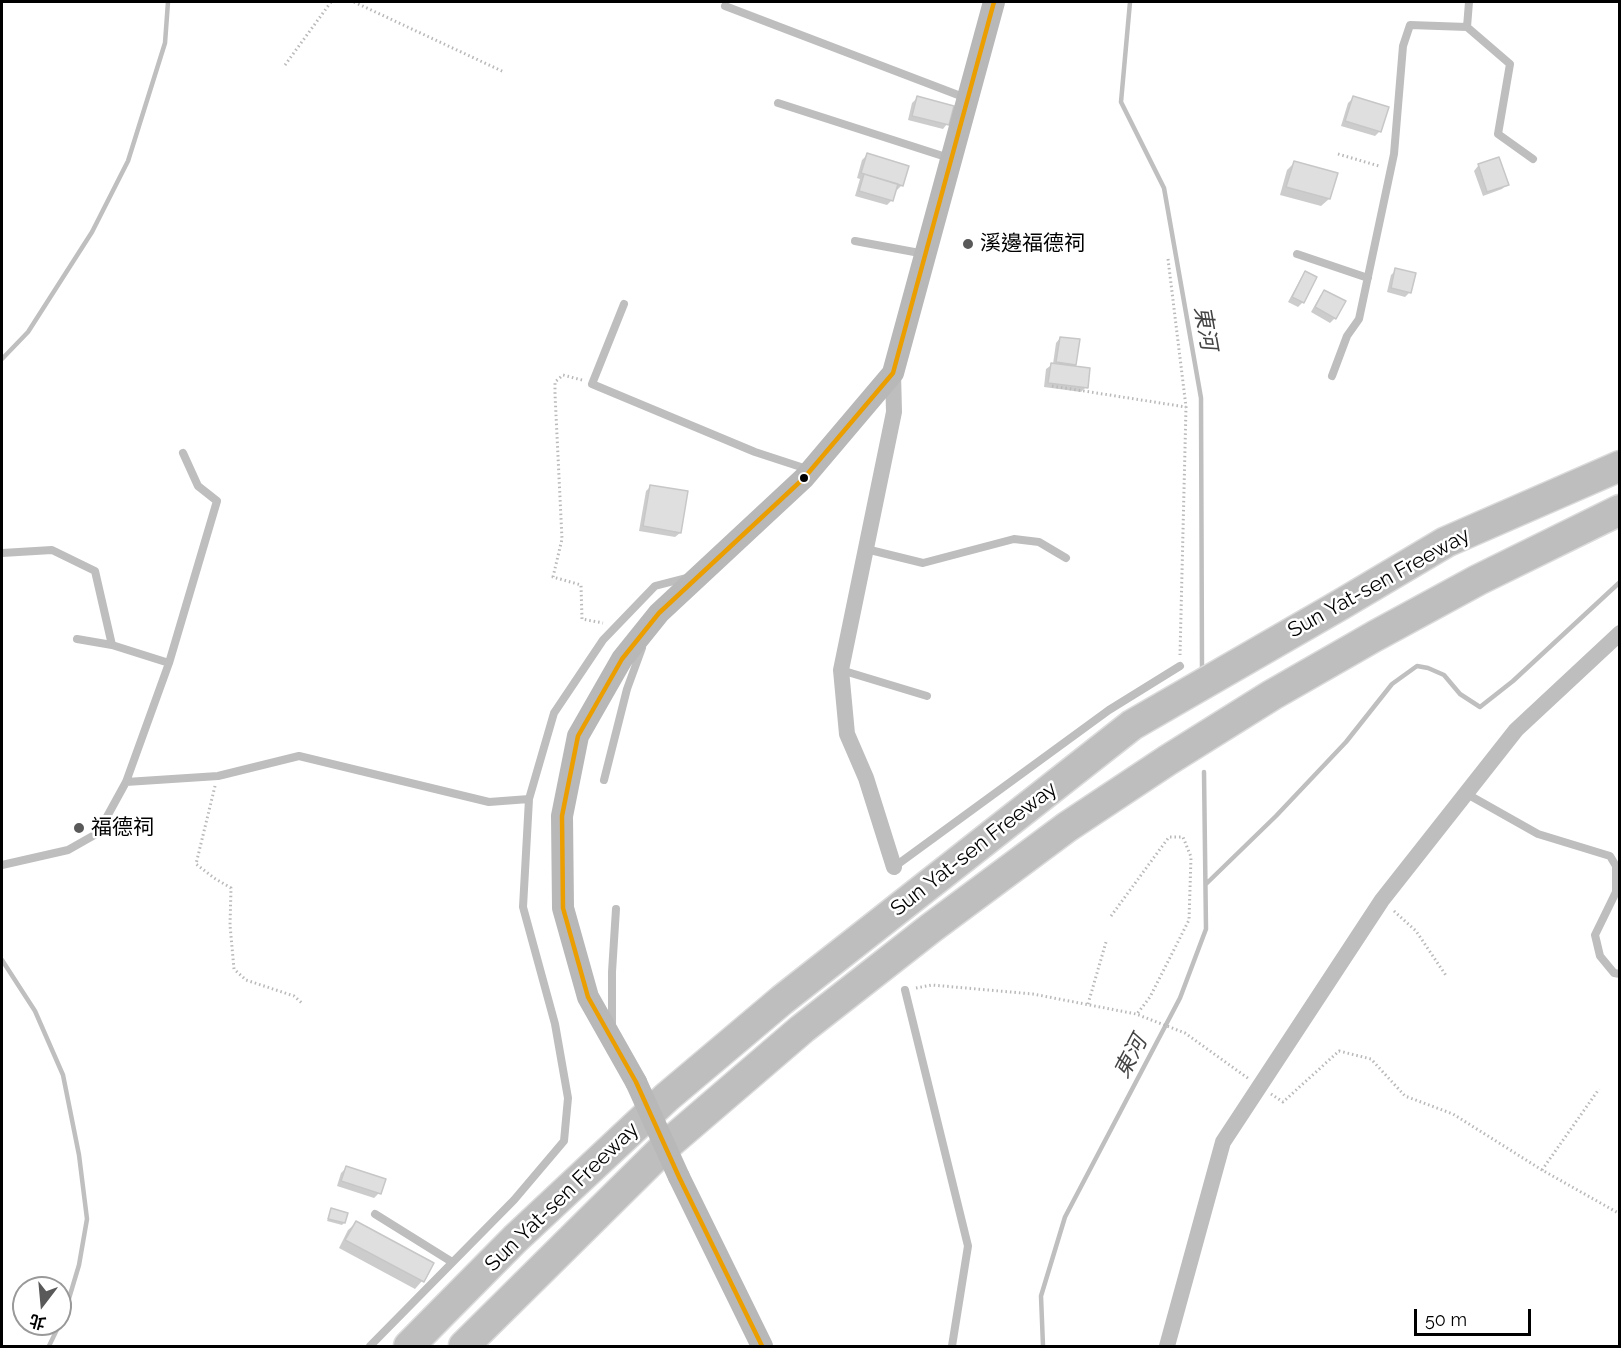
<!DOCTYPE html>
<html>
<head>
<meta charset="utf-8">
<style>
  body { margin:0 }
  #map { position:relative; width:1621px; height:1348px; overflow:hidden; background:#fff; font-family:Raleway,"Noto Sans TC",sans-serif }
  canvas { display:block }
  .frame { position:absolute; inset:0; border:3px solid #000; pointer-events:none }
  .north { position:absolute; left:12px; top:1276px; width:60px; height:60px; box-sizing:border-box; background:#fff; border:2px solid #999; border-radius:50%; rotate:196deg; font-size:16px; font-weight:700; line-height:24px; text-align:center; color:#000 }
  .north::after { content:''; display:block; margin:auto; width:21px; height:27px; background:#595959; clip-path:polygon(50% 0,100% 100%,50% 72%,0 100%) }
  .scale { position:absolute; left:1414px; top:1309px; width:117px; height:27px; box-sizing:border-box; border:3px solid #000; border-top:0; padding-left:8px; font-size:18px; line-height:21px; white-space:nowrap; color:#000; -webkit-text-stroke:4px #fff; paint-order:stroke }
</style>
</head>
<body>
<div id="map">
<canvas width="1621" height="1348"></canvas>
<div class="frame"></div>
<div class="north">北</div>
<div class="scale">50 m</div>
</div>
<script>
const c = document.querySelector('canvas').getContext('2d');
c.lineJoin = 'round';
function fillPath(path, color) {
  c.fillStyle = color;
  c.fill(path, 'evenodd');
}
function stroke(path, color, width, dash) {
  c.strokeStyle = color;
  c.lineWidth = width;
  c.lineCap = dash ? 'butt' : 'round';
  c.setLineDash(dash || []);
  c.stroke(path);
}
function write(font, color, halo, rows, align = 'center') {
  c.font = font + ' Raleway,"Noto Sans TC",sans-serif';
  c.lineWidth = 5;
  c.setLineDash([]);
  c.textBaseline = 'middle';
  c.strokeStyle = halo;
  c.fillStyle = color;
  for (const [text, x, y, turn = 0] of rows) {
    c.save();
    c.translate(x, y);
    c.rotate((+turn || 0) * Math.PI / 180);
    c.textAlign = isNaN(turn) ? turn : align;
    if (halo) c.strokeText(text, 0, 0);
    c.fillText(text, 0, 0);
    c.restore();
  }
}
fillPath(new Path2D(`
  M 917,98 L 947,124 L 943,129 L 908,120 L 912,103 Z
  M 1353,98 L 1380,131 L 1375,136 L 1341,126 L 1348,103 Z
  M 867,155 L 902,185 L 897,190 L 895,189 L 892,200 L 887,205 L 855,196 L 860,179 L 857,178 L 862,160 Z
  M 1498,159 L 1507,184 L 1502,189 L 1483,196 L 1474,171 L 1478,166 Z
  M 1294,163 L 1329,199 L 1321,206 L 1280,195 L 1287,170 Z
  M 1396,270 L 1410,292 L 1405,297 L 1387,292 L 1391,275 Z
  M 1305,273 L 1303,302 L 1298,307 L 1288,302 L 1301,278 Z
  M 1324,291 L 1335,318 L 1330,323 L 1311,312 L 1320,296 Z
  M 1060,338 L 1078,341 L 1074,367 L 1086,387 L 1081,392 L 1044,387 L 1046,369 L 1053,364 L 1056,343 Z
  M 651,486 L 680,533 L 675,537 L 639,531 L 646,491 Z
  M 346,1168 L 379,1193 L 374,1198 L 337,1186 L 341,1173 Z
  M 332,1210 L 344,1223 L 342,1225 L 327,1221 Z
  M 356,1223 L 422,1281 L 415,1289 L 339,1248 L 348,1230 Z`), '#0003');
stroke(new Path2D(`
  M 1130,2 L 1121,102 L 1164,188 L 1201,398 L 1202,671
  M 2,359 L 28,332 L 92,232 L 128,161 L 165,43 L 168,2
  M 1206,884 L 1276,816 L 1346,742 L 1392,684 L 1417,666 L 1428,668 L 1444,675 L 1460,694 L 1480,707 L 1513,681 L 1620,582
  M 2,960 L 35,1011 L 63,1075 L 79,1155 L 87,1219 L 79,1265 L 64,1315 L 49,1346
  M 1043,1346 L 1041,1296 L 1065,1217 L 1180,998 L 1206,929 L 1204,772`), '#bfbfbf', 4.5);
const building = new Path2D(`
  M 917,96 L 954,106 L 949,125 L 912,116 Z
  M 1353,96 L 1389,107 L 1381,132 L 1345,121 Z
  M 867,153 L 909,166 L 903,186 L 861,173 Z
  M 1499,157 L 1509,185 L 1487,192 L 1478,164 Z
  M 1294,161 L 1338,173 L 1330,199 L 1286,187 Z
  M 864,174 L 898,184 L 893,201 L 859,191 Z
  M 1395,268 L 1416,273 L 1411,293 L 1391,288 Z
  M 1305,271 L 1317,277 L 1304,303 L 1292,297 Z
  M 1324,290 L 1346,301 L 1336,319 L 1315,307 Z
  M 1060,337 L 1080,339 L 1076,365 L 1056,362 Z
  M 1051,363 L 1090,368 L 1088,388 L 1048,383 Z
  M 650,485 L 688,491 L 681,533 L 643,526 Z
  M 346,1166 L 386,1179 L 381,1194 L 341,1181 Z
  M 331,1208 L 348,1213 L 345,1223 L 328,1219 Z
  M 356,1221 L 434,1263 L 424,1282 L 345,1240 Z`);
fillPath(building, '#dfdfdf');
stroke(building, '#c7c7c7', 1.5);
const highway = new Path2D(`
  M 409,1346 L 515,1239 L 667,1097 L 782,1000 L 1132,725 L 1340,605 L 1446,542 L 1620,466
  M 464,1346 L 668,1144 L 802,1029 L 931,928 L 1067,827 L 1168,760 L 1272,695 L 1375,636 L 1478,580 L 1620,510`);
stroke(highway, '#dbdbdb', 33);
stroke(new Path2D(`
  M 354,2 L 504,72
  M 285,65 L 331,2
  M 1338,154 L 1379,166
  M 1168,259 L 1186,407 L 1180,655
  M 582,380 L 563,375 L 555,382 L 555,394 L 562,539 L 553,577 L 581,585 L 582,619 L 603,623
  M 1052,386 L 1186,407
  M 215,786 L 196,864 L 214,878 L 231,888 L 230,925 L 234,969 L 246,980 L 294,996 L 303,1004
  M 1394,911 L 1416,931 L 1447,977
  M 1111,916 L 1169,837 L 1183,837 L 1191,857 L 1189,920 L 1150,997 L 1137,1014
  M 916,988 L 932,985 L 1033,994 L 1136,1014 L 1185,1033 L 1249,1079
  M 1088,1004 L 1106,942
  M 1271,1094 L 1283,1102 L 1339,1051 L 1371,1059 L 1405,1096 L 1453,1114 L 1542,1170 L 1620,1214
  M 1542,1170 L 1599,1089`), '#b9b9b9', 3, [1.5, 3]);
stroke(new Path2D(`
  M 725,6 L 966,98
  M 1467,27 L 1510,64 L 1498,134 L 1533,159
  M 778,103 L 949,158
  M 855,241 L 925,254
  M 1297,254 L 1368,278
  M 624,304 L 592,384 L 755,452 L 807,469
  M 1332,376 L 1347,336 L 1359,319 L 1394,154 L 1403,46 L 1410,25 L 1467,27 L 1469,2
  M 866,549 L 923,563 L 1014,539 L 1039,542 L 1066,558
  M 2,553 L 52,550 L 95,571 L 112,645 L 169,663
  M 77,639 L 112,645
  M 841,670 L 927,696
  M 604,780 L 627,689 L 642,648
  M 126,782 L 218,776 L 299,756 L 489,802 L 529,799
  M 1467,794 L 1538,834 L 1610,856 L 1616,866 L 1616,892 L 1595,935 L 1600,956 L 1614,973 L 1620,974
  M 2,865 L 68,850 L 98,833 L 126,782 L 169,663 L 217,501 L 198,486 L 183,453
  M 894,867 L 1109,710 L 1180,666
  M 905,990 L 968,1246 L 952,1346
  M 612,1028 L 612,972 L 616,909
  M 375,1214 L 452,1262
  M 370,1346 L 514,1200 L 564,1141 L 568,1098 L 555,1024 L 523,907 L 529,799 L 554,713 L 603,640 L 655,586 L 686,578`), '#bebebe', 8);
stroke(new Path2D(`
  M 893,373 L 894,412 L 841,670 L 847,734 L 866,778 L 894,867
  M 1167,1346 L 1223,1142 L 1382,900 L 1516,730 L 1620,633`), '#bebebe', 16);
stroke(new Path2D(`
  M 636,1082 L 588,997 L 563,908 L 562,816 L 578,736 L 622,659 L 659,613 L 804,478 L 893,373 L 994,2
  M 679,1177 L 762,1346`), '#b8b8b8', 22);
stroke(highway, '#bebebe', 30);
stroke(new Path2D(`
  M 636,1082 L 679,1177`), '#b8b8b8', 22);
stroke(new Path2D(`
  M 762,1346 L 679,1177 L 636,1082 L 588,997 L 563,908 L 562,816 L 578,736 L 622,659 L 659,613 L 804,478 L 893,373 L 994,2`), '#eb9e00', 4.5);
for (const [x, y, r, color] of [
  [968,244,6,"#595959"],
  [804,478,5,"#000"],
  [79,828,6,"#595959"]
]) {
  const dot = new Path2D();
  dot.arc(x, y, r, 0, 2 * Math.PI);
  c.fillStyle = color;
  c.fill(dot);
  stroke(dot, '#fff', 2);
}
write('21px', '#000', '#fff', [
  ["溪邊福德祠",980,244],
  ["福德祠",91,828]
], 'left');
write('21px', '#000', '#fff', [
  ["Sun Yat-sen Freeway",1379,583,-29],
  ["Sun Yat-sen Freeway",974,849,-38],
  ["Sun Yat-sen Freeway",562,1197,-44]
]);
write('italic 22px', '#444', '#fff', [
  ["東河",1205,328,80],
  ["東河",1131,1057,-62]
]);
</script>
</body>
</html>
